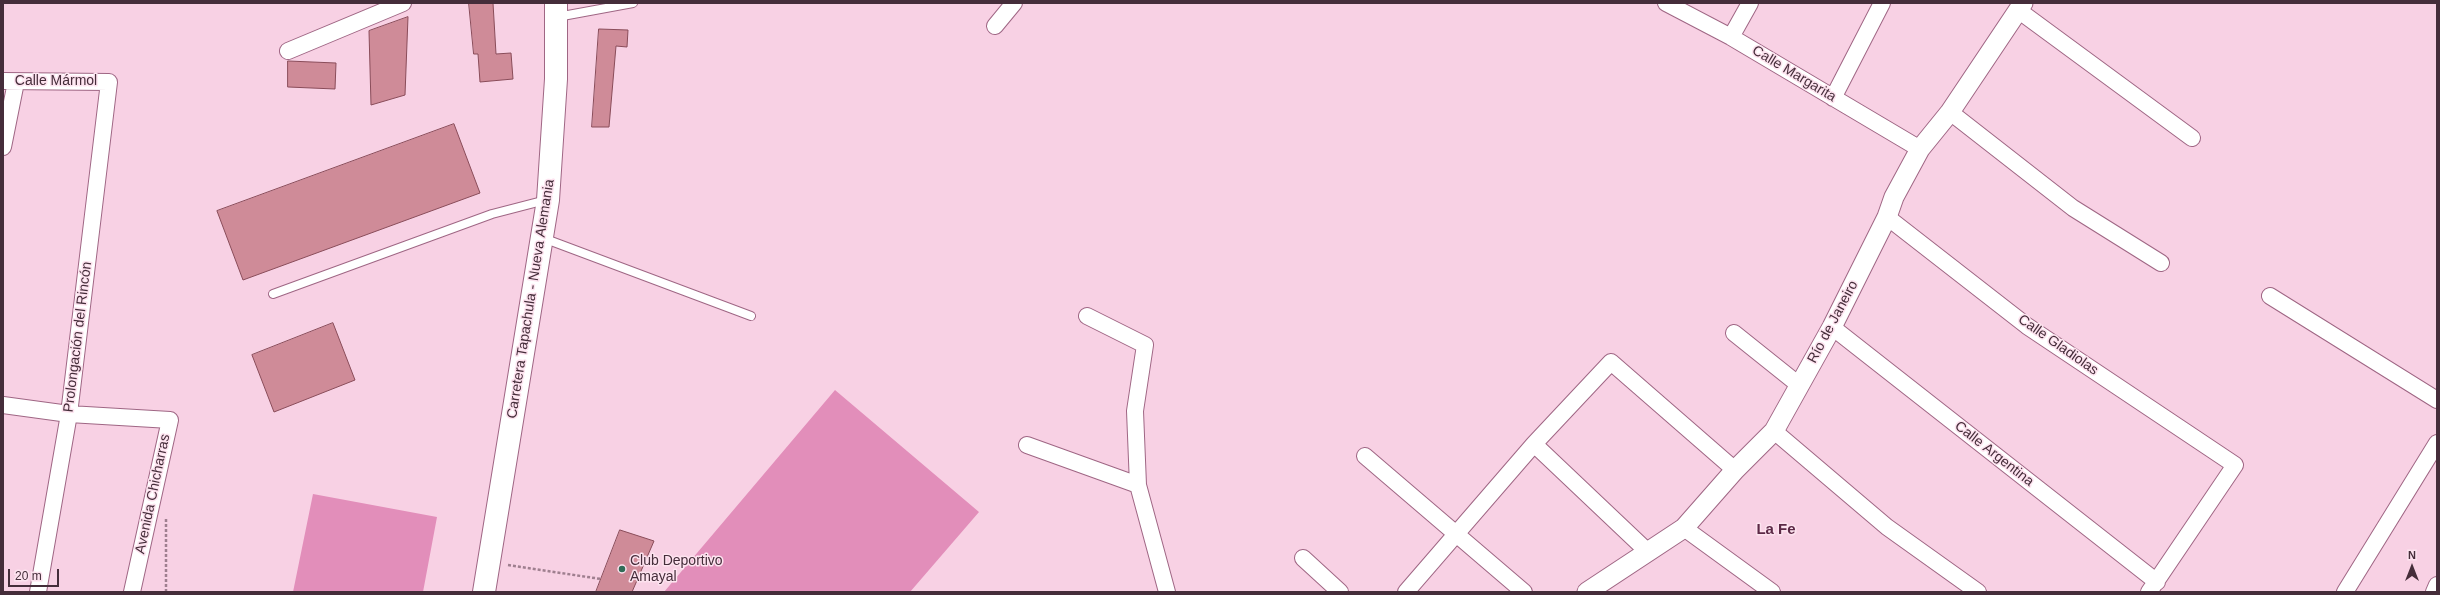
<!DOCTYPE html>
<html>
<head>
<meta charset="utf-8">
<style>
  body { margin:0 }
  #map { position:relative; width:2440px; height:595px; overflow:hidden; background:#f8d1e4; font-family:Arial,sans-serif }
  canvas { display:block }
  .frame { position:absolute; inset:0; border:4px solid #452d3a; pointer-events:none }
  .north { position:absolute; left:2392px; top:547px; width:40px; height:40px; -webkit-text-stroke:3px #fde3ef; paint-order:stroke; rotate:0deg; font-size:11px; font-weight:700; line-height:16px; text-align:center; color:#452d3a }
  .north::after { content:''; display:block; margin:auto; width:14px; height:18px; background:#452d3a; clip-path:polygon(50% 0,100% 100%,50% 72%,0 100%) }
  .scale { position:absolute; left:8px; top:569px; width:51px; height:18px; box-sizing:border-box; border:2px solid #452d3a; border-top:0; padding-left:5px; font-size:12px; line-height:14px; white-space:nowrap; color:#452d3a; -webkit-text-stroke:3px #fde3ef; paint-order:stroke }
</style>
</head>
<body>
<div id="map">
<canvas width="2440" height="595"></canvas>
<div class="frame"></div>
<div class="north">N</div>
<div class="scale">20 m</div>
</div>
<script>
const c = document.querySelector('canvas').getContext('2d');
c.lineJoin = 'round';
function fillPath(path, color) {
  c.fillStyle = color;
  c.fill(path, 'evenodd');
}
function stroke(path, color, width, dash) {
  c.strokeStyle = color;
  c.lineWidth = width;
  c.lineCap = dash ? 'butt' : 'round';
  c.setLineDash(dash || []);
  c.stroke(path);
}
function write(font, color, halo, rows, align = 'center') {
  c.font = font + ' Arial,sans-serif';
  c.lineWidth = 3;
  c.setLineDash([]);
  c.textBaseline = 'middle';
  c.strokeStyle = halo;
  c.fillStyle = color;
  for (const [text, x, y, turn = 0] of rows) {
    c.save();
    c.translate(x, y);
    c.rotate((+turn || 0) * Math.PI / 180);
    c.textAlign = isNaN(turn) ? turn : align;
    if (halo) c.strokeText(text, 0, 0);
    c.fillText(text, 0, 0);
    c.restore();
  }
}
fillPath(new Path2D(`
  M 835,390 L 979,512 L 910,592 L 664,592 Z
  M 313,494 L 437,517 L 423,592 L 293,592 Z`), '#e28eba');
const building = new Path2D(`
  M 469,3 L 493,3 L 496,54 L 511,53 L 513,79 L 480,82 L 478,54 L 474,54 Z
  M 408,17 L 405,95 L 371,105 L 369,31 Z
  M 599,29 L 628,30 L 627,47 L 616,46 L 609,127 L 592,127 Z
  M 288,61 L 336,63 L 335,89 L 288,87 Z
  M 454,124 L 480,193 L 243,280 L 217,211 Z
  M 333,323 L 355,380 L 274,412 L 252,355 Z
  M 620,530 L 654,541 L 632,592 L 596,592 Z`);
fillPath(building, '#cf8b98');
stroke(building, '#894c59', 1);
const service = new Path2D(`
  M 557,17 L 633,3
  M 543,238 L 751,316
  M 273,294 L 492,214 L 546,200`);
const minor = new Path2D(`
  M 1666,3 L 1731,37 L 1920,149
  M 2018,10 L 2192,138
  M 995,26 L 1014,3
  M 1731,37 L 1750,3
  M 288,51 L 403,3
  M 3,81 L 109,82 L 69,414 L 38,592
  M 1833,98 L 1882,3
  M 1950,112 L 2073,208 L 2161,263
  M 3,147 L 16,82
  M 1887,217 L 2027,326 L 2235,465 L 2149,592
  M 2270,296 L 2437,400
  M 1087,316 L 1145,345 L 1135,411 L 1138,485 L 1167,592
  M 1832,327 L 2157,582
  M 1734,333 L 1799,385
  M 3,405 L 69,414 L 170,420 L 132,592
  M 1774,431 L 1887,527 L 1978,592
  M 1534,444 L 1648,552
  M 1027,445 L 1138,485
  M 1365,456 L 1524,592
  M 1684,528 L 1772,592
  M 1303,558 L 1340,592
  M 1406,592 L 1534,444 L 1611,362 L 1735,470
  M 2345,592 L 2437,443
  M 2434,592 L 2437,585`);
const tertiary = new Path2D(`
  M 1587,592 L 1684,528 L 1735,470 L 1774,431 L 1832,327 L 1887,217 L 1894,197 L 1920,149 L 1950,112 L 2023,3`);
const secondary = new Path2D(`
  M 484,592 L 548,200 L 556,79 L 556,3`);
stroke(service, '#9f6684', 10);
stroke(minor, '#9f6684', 18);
stroke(tertiary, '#9f6684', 21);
stroke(secondary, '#9f6684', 24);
stroke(new Path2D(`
  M 508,565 L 601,579
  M 166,592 L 166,519`), '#9f7f8f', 2.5, [3, 2]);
stroke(service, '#fff', 8);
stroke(minor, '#fff', 16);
stroke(tertiary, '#fff', 19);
stroke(secondary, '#fff', 22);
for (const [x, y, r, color] of [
  [622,569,4,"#316c57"]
]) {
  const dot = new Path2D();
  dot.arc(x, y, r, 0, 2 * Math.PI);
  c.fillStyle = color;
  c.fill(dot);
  stroke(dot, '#fde3ef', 1.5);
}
write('14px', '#452d3a', '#fde3ef', [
  ["Calle Margarita",1794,74,31],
  ["Calle Mármol",56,81],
  ["Carretera Tapachula - Nueva Alemania",531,299,-81],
  ["Río de Janeiro",1833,322,-62],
  ["Prolongación del Rincón",78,337,-83],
  ["Calle Gladiolas",2058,345,35],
  ["Calle Argentina",1994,454,38],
  ["Avenida Chicharras",153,494,-78]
]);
write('14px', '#452d3a', '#fde3ef', [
  ["Club Deportivo",630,561],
  ["Amayal",630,577]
], 'left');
write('bold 15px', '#5c2946', '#fde3ef', [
  ["La Fe",1776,530]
]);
</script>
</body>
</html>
